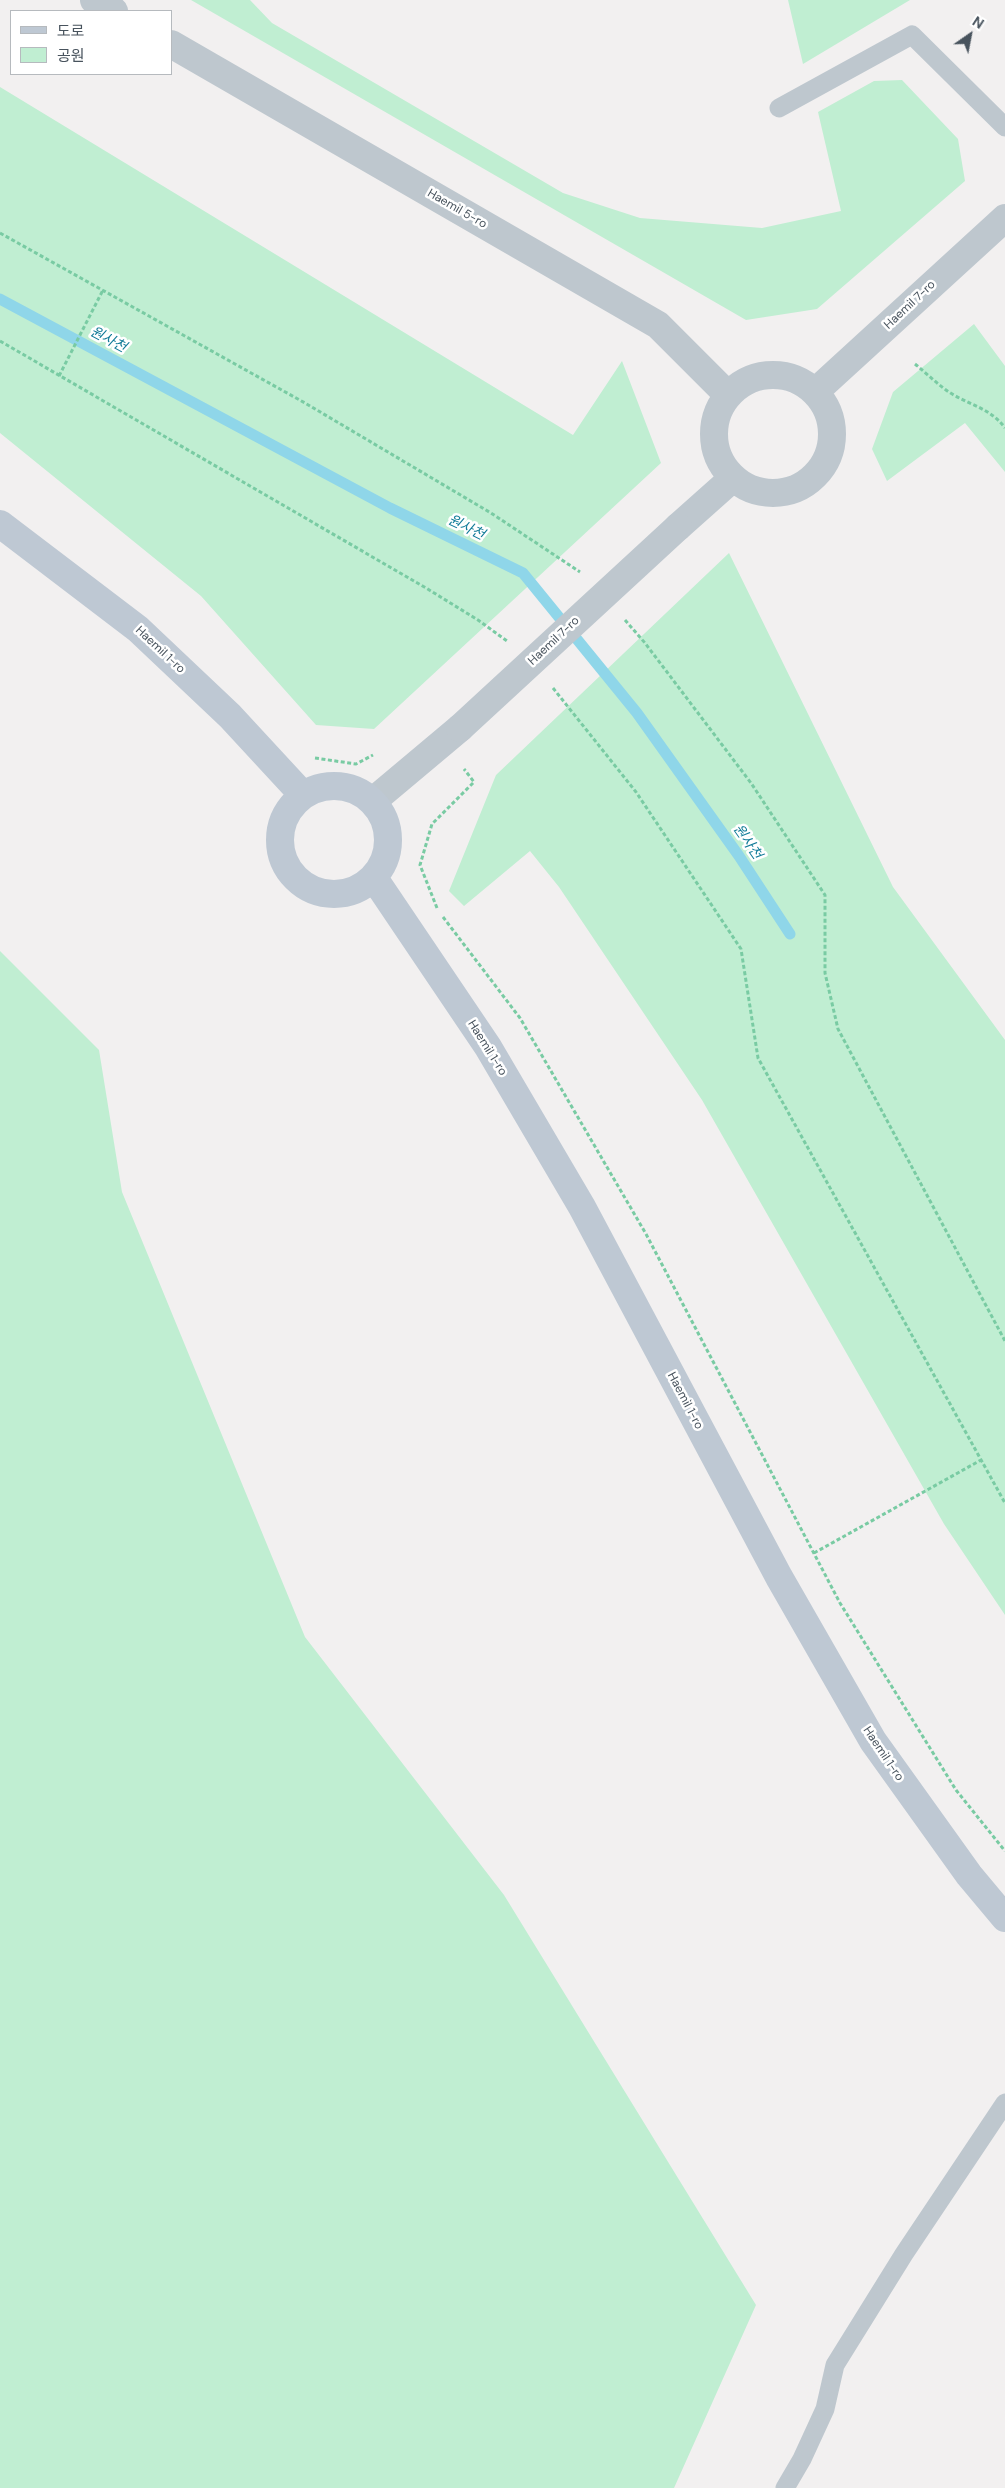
<!DOCTYPE html>
<html>
<head>
<meta charset="utf-8">
<style>
  body { margin:0 }
  #map { position:relative; width:1005px; height:2488px; overflow:hidden; background:#f2f0f0; font-family:"DM Sans","Noto Sans KR",sans-serif }
  canvas { display:block }
  .legend { position:absolute; left:10px; top:10px; width:162px; height:65px; box-sizing:border-box; background:#fff; border:1px solid #b6babe; margin:0; padding:6px 9px; list-style:none; font-size:15px; color:#48535d }
  .legend li { display:flex; align-items:center; gap:10px; height:25px }
  .legend b { width:25px; border:1px solid #b6babe }
  .north { position:absolute; left:945px; top:10px; width:50px; height:50px; -webkit-text-stroke:4px #fff; paint-order:stroke; rotate:33deg; font-size:14px; font-weight:700; line-height:20px; text-align:center; color:#48535d }
  .north::after { content:''; display:block; margin:auto; width:18px; height:22px; background:#48535d; clip-path:polygon(50% 0,100% 100%,50% 72%,0 100%) }
</style>
</head>
<body>
<div id="map">
<canvas width="1005" height="2488"></canvas>
<ul class="legend">
<li><b style="height:6px;background:#bec8d3"></b>도로</li>
<li><b style="height:14px;background:#c0eed2"></b>공원</li>
</ul>
<div class="north">N</div>
</div>
<script>
const c = document.querySelector('canvas').getContext('2d');
c.lineJoin = 'round';
function fillPath(path, color) {
  c.fillStyle = color;
  c.fill(path, 'evenodd');
}
function stroke(path, color, width, dash) {
  c.strokeStyle = color;
  c.lineWidth = width;
  c.lineCap = dash ? 'butt' : 'round';
  c.setLineDash(dash || []);
  c.stroke(path);
}
function write(font, color, halo, rows, align = 'center') {
  c.font = font + ' "DM Sans","Noto Sans KR",sans-serif';
  c.lineWidth = 5;
  c.setLineDash([]);
  c.textBaseline = 'middle';
  c.strokeStyle = halo;
  c.fillStyle = color;
  for (const [text, x, y, turn = 0] of rows) {
    c.save();
    c.translate(x, y);
    c.rotate((+turn || 0) * Math.PI / 180);
    c.textAlign = isNaN(turn) ? turn : align;
    if (halo) c.strokeText(text, 0, 0);
    c.fillText(text, 0, 0);
    c.restore();
  }
}
fillPath(new Path2D(`
  M 191,0 L 250,0 L 272,23 L 563,193 L 640,218 L 762,228 L 841,211 L 818,112 L 874,81 L 902,80 L 958,139 L 965,181 L 817,309 L 746,320 Z
  M 788,0 L 910,0 L 803,64 Z
  M 0,87 L 573,435 L 622,361 L 661,463 L 374,729 L 316,725 L 201,596 L 0,433 Z
  M 974,324 L 1005,366 L 1005,472 L 965,423 L 887,481 L 872,449 L 893,392 Z
  M 729,553 L 893,887 L 1005,1040 L 1005,1615 L 944,1524 L 702,1100 L 559,887 L 530,851 L 464,906 L 449,891 L 496,775 Z
  M 0,951 L 99,1050 L 122,1192 L 305,1637 L 504,1895 L 756,2305 L 674,2488 L 0,2488 Z`), '#c0eed2');
stroke(new Path2D(`
  M 0,299 L 390,508 L 523,573 L 637,713 L 739,856 L 790,934`), '#8fd6e9', 11);
stroke(new Path2D(`
  M 0,233 L 305,403 L 491,513 L 580,572
  M 0,341 L 426,588 L 478,620 L 507,641
  M 915,364 C 925,372 935,382 946,390 C 965,404 990,407 1005,428
  M 59,376 L 103,290
  M 625,620 L 645,643 L 751,783 L 825,895 L 825,973 L 838,1029 L 1005,1341
  M 553,688 L 636,792 L 741,949 L 758,1058 L 1005,1503
  M 315,758 L 356,764 L 373,755
  M 437,908 L 420,865 L 432,824 L 474,782 L 464,769
  M 443,917 L 520,1018 L 646,1234 L 840,1603 L 956,1790 L 1005,1851
  M 814,1553 L 981,1460`), '#79cba3', 3, [4, 2.5]);
stroke(new Path2D(`
  M 779,108 L 912,35 L 1005,127
  M 785,2488 L 802,2459 L 825,2409 L 835,2365 L 904,2254 L 1005,2103`), '#bec7ce', 19);
stroke(new Path2D(`
  M 94,0 L 114,11
  M 171,44 L 658,325 L 728,395
  M714 434a59 59 0 1 1 118 0a59 59 0 1 1-118 0Z
  M 816,391 L 1005,218
  M 678,527 L 733,478
  M 373,801 L 460,728`), '#bec7ce', 28);
stroke(new Path2D(`
  M 0,524 L 138,629 L 230,716 L 303,795
  M280 840a54 54 0 1 1 108 0a54 54 0 1 1-108 0Z
  M 374,878 L 488,1047 L 582,1207 L 779,1577 L 873,1741 L 969,1875 L 1005,1918`), '#bec8d3', 28);
stroke(new Path2D(`
  M 460,728 L 678,527`), '#bec7ce', 28);
write('12px', '#48535d', '#fff', [
  ["Haemil 5-ro",457,209,30],
  ["Haemil 7-ro",910,305,-43],
  ["Haemil 7-ro",554,641,-43],
  ["Haemil 1-ro",160,650,43],
  ["Haemil 1-ro",487,1048,58],
  ["Haemil 1-ro",685,1401,62],
  ["Haemil 1-ro",883,1754,56]
]);
write('italic 14px', '#117b98', '#fff', [
  ["원사천",108,340,28],
  ["원사천",466,528,26],
  ["원사천",747,842,55]
]);
</script>
</body>
</html>
